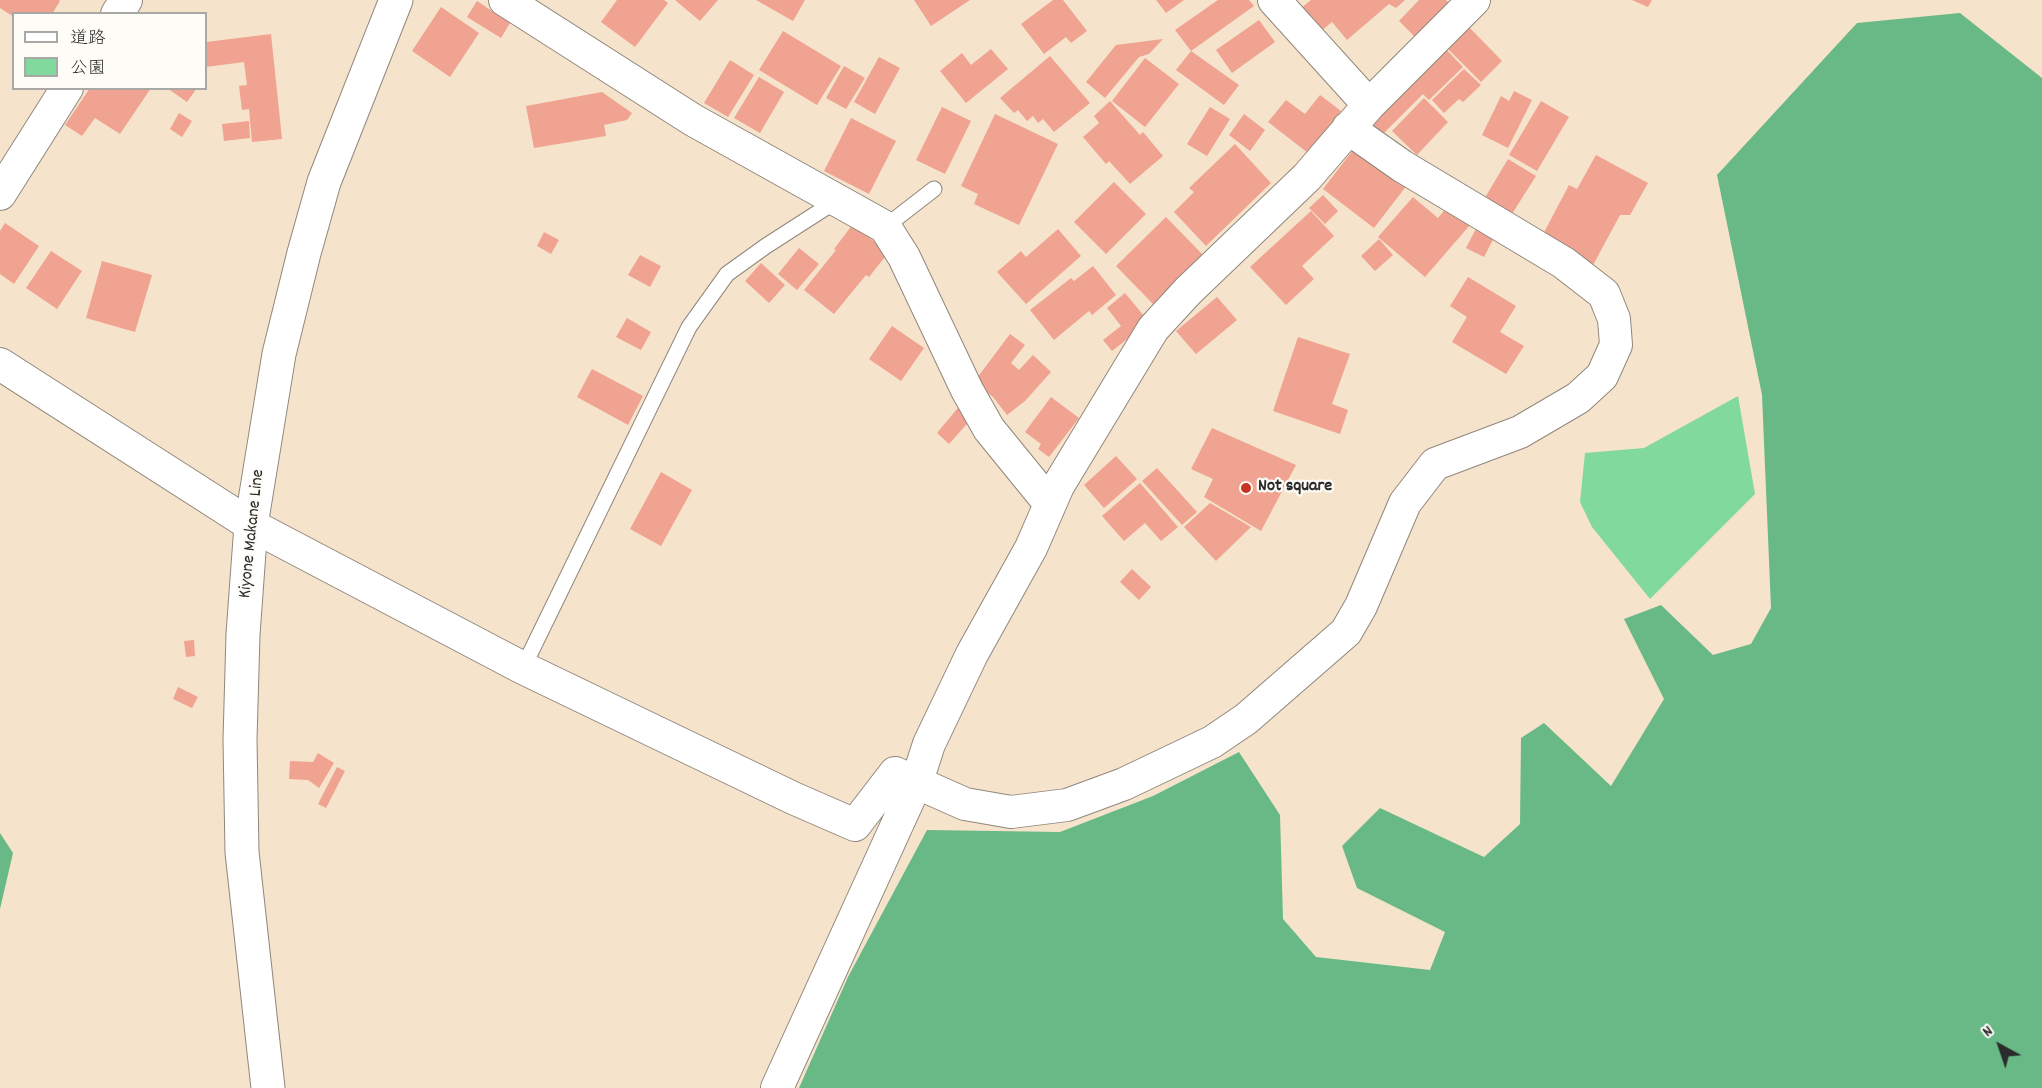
<!DOCTYPE html>
<html>
<head>
<meta charset="utf-8">
<style>
  body { margin:0 }
  #map { position:relative; width:2042px; height:1088px; overflow:hidden; background:#f6e3cc; font-family:Dekko,"Klee One",sans-serif }
  canvas { display:block }
  .legend { position:absolute; left:12px; top:12px; width:195px; height:78px; box-sizing:border-box; background:#fdfcf7; border:2px solid #a9a8a5; margin:0; padding:8px 10px; list-style:none; font-size:18px; color:#2b2b2b }
  .legend li { display:flex; align-items:center; gap:12px; height:30px }
  .legend b { width:30px; border:2px solid #a9a8a5 }
  .north { position:absolute; left:1970px; top:1016px; width:60px; height:60px; -webkit-text-stroke:4px #fdfcf7; paint-order:stroke; rotate:320deg; font-size:16px; font-weight:700; line-height:24px; text-align:center; color:#2b2b2b }
  .north::after { content:''; display:block; margin:auto; width:21px; height:27px; background:#2b2b2b; clip-path:polygon(50% 0,100% 100%,50% 72%,0 100%) }
</style>
</head>
<body>
<div id="map">
<canvas width="2042" height="1088"></canvas>
<ul class="legend">
<li><b style="height:8px;background:#fff"></b>道路</li>
<li><b style="height:16px;background:#81d99e"></b>公園</li>
</ul>
<div class="north">N</div>
</div>
<script>
const c = document.querySelector('canvas').getContext('2d');
c.lineJoin = 'round';
function fillPath(path, color) {
  c.fillStyle = color;
  c.fill(path, 'evenodd');
}
function stroke(path, color, width, dash) {
  c.strokeStyle = color;
  c.lineWidth = width;
  c.lineCap = dash ? 'butt' : 'round';
  c.setLineDash(dash || []);
  c.stroke(path);
}
function write(font, color, halo, rows, align = 'center') {
  c.font = font + ' Dekko,sans-serif';
  c.lineWidth = 4.5;
  c.setLineDash([]);
  c.textBaseline = 'middle';
  c.strokeStyle = halo;
  c.fillStyle = color;
  for (const [text, x, y, turn = 0] of rows) {
    c.save();
    c.translate(x, y);
    c.rotate((+turn || 0) * Math.PI / 180);
    c.textAlign = isNaN(turn) ? turn : align;
    if (halo) c.strokeText(text, 0, 0);
    c.fillText(text, 0, 0);
    c.restore();
  }
}
fillPath(new Path2D(`
  M 1738,396 L 1755,494 L 1650,599 L 1592,527 L 1580,502 L 1585,453 L 1644,448 Z`), '#81d99e');
fillPath(new Path2D(`
  M 1960,13 L 2042,78 L 2042,1088 L 799,1088 L 848,977 L 927,830 L 1060,832 L 1153,796 L 1239,752 L 1280,815 L 1283,919 L 1316,957 L 1430,970 L 1445,932 L 1357,888 L 1342,846 L 1380,808 L 1484,857 L 1520,824 L 1521,738 L 1544,723 L 1611,786 L 1664,699 L 1624,619 L 1661,605 L 1713,655 L 1751,644 L 1771,608 L 1762,395 L 1717,175 L 1857,23 Z
  M 0,833 L 13,853 L 0,909 Z`), '#68b985');
fillPath(new Path2D(`
  M 0,0 L 59,0 L 60,1 L 52,14 L 14,14 L 14,17 L 0,8 Z
  M 617,0 L 664,0 L 668,3 L 635,47 L 601,22 Z
  M 675,0 L 718,0 L 700,21 Z
  M 756,0 L 805,0 L 793,21 Z
  M 914,0 L 970,0 L 931,26 Z
  M 1053,0 L 1063,0 L 1087,31 L 1071,43 L 1066,37 L 1044,54 L 1021,24 Z
  M 1156,0 L 1184,0 L 1166,13 Z
  M 1218,0 L 1249,0 L 1254,6 L 1191,51 L 1175,30 Z
  M 1311,0 L 1405,0 L 1396,8 L 1389,4 L 1347,40 L 1332,22 L 1321,31 L 1301,8 Z
  M 1419,0 L 1446,0 L 1452,6 L 1418,40 L 1399,21 Z
  M 1632,0 L 1652,0 L 1648,7 Z
  M 477,1 L 510,23 L 501,38 L 467,17 Z
  M 441,7 L 479,33 L 450,77 L 412,51 Z
  M 1259,20 L 1275,42 L 1232,73 L 1216,50 Z
  M 1469,27 L 1502,61 L 1481,82 L 1448,49 Z
  M 783,31 L 841,66 L 817,105 L 759,70 Z
  M 271,34 L 282,139 L 252,142 L 249,109 L 242,110 L 239,86 L 247,85 L 244,62 L 206,67 L 206,42 Z
  M 1163,39 L 1149,54 L 1139,57 L 1105,98 L 1086,82 L 1116,45 Z
  M 1443,46 L 1463,67 L 1429,100 L 1423,94 L 1378,139 L 1363,124 Z
  M 991,49 L 1008,69 L 966,103 L 940,71 L 962,53 L 971,65 Z
  M 1191,51 L 1239,85 L 1224,105 L 1176,70 Z
  M 1050,56 L 1090,103 L 1054,132 L 1043,119 L 1038,123 L 1033,116 L 1027,121 L 1018,110 L 1014,113 L 1000,98 Z
  M 879,57 L 900,68 L 875,114 L 854,102 Z
  M 1145,58 L 1179,84 L 1145,127 L 1112,101 Z
  M 730,60 L 754,75 L 728,117 L 704,103 Z
  M 844,66 L 865,78 L 846,109 L 826,98 Z
  M 1464,69 L 1481,85 L 1463,102 L 1459,99 L 1444,113 L 1432,100 Z
  M 759,77 L 784,92 L 760,133 L 734,118 Z
  M 90,88 L 151,88 L 120,134 L 95,118 L 82,136 L 65,125 Z
  M 167,88 L 197,88 L 187,102 Z
  M 1514,91 L 1532,100 L 1508,148 L 1482,135 L 1501,96 L 1509,101 Z
  M 602,92 L 632,113 L 627,120 L 604,125 L 606,136 L 534,148 L 526,106 Z
  M 1320,95 L 1341,111 L 1308,153 L 1268,122 L 1286,100 L 1305,114 Z
  M 1424,98 L 1448,122 L 1417,155 L 1392,131 Z
  M 1110,101 L 1140,135 L 1143,132 L 1163,156 L 1130,184 L 1109,161 L 1106,164 L 1083,137 L 1099,123 L 1094,116 Z
  M 1541,101 L 1569,117 L 1537,171 L 1509,155 Z
  M 942,107 L 971,121 L 945,174 L 916,160 Z
  M 1210,107 L 1230,119 L 1207,156 L 1187,144 Z
  M 179,113 L 192,121 L 182,137 L 170,129 Z
  M 995,114 L 1058,144 L 1019,225 L 974,204 L 978,194 L 961,186 Z
  M 1244,114 L 1265,130 L 1250,151 L 1229,135 Z
  M 851,118 L 896,141 L 869,194 L 824,171 Z
  M 249,121 L 250,138 L 224,141 L 222,124 Z
  M 1360,141 L 1411,180 L 1374,228 L 1323,189 Z
  M 1235,144 L 1271,183 L 1206,246 L 1174,212 L 1194,192 L 1189,188 Z
  M 1596,155 L 1648,183 L 1630,215 L 1620,215 L 1592,267 L 1540,240 L 1569,185 L 1577,189 Z
  M 1508,159 L 1536,176 L 1510,217 L 1483,201 Z
  M 1114,182 L 1146,214 L 1106,254 L 1074,222 Z
  M 1323,195 L 1338,211 L 1325,224 L 1309,208 Z
  M 1413,197 L 1438,218 L 1448,206 L 1470,225 L 1425,277 L 1378,237 Z
  M 1311,211 L 1334,236 L 1302,266 L 1314,279 L 1286,305 L 1250,267 Z
  M 1166,217 L 1203,255 L 1153,304 L 1116,266 Z
  M 5,223 L 39,246 L 14,284 L 0,274 L 0,231 Z
  M 1479,223 L 1497,232 L 1484,257 L 1466,248 Z
  M 853,224 L 888,253 L 869,277 L 866,275 L 834,314 L 804,290 L 836,250 L 834,249 Z
  M 1058,229 L 1081,256 L 1026,304 L 997,272 L 1021,251 L 1026,257 Z
  M 544,232 L 559,240 L 551,254 L 537,246 Z
  M 1379,239 L 1393,255 L 1375,271 L 1361,256 Z
  M 799,248 L 819,264 L 797,290 L 778,274 Z
  M 51,251 L 82,271 L 57,309 L 26,288 Z
  M 640,255 L 661,266 L 650,287 L 628,275 Z
  M 102,261 L 152,275 L 135,332 L 86,318 Z
  M 761,263 L 785,285 L 769,303 L 745,281 Z
  M 1093,266 L 1116,295 L 1092,315 L 1089,311 L 1054,340 L 1030,310 L 1071,278 L 1074,281 Z
  M 1468,277 L 1516,306 L 1500,332 L 1524,346 L 1506,374 L 1452,342 L 1467,317 L 1450,306 Z
  M 1125,293 L 1149,322 L 1112,351 L 1103,340 L 1121,326 L 1107,308 Z
  M 1217,297 L 1237,320 L 1196,354 L 1176,331 Z
  M 627,318 L 651,332 L 641,350 L 616,337 Z
  M 892,326 L 924,348 L 901,381 L 869,359 Z
  M 1010,334 L 1025,345 L 1011,363 L 1019,370 L 1033,355 L 1051,372 L 1025,401 L 1007,415 L 993,397 L 974,382 Z
  M 1298,337 L 1350,354 L 1332,404 L 1348,410 L 1340,434 L 1273,411 Z
  M 592,369 L 643,396 L 628,425 L 577,397 Z
  M 1051,397 L 1079,418 L 1049,457 L 1038,449 L 1041,444 L 1025,432 Z
  M 962,403 L 975,415 L 949,444 L 937,433 Z
  M 1212,428 L 1296,465 L 1261,531 L 1204,497 L 1213,479 L 1191,469 Z
  M 1116,456 L 1137,479 L 1104,508 L 1084,485 Z
  M 1157,468 L 1197,512 L 1182,525 L 1142,481 Z
  M 661,472 L 692,490 L 661,546 L 630,529 Z
  M 1140,483 L 1178,527 L 1161,541 L 1145,523 L 1124,541 L 1102,516 Z
  M 1210,503 L 1251,527 L 1216,561 L 1184,527 Z
  M 1132,569 L 1151,587 L 1139,600 L 1120,582 Z
  M 194,640 L 195,656 L 186,657 L 184,641 Z
  M 178,687 L 198,697 L 192,708 L 173,699 Z
  M 318,753 L 334,763 L 319,788 L 308,780 L 289,779 L 290,761 L 313,762 Z
  M 337,767 L 345,771 L 326,808 L 318,804 Z`), '#efa390');
const service = new Path2D(`
  M 885,227 L 934,189
  M 523,668 L 689,327 L 727,274 L 766,246 L 836,201`);
const minor = new Path2D(`
  M 505,0 L 693,120 L 885,227 L 904,257 L 967,390 L 989,429 L 1050,504
  M 1274,0 L 1369,105
  M 117,14 L 126,0
  M 0,194 L 67,88
  M 0,364 L 251,525 L 523,668 L 793,798 L 855,825 L 895,773 L 965,804 L 1011,812 L 1067,805 L 1124,784 L 1212,742 L 1246,719 L 1346,632 L 1361,606 L 1405,503 L 1435,464 L 1520,432 L 1578,398 L 1602,376 L 1616,345 L 1614,319 L 1604,294 L 1564,263 L 1402,166 L 1348,128
  M 777,1088 L 917,781 L 929,744 L 972,654 L 1031,548 L 1058,486 L 1153,329 L 1188,291 L 1307,177 L 1369,105 L 1474,0`);
const secondary = new Path2D(`
  M 268,1088 L 242,852 L 240,740 L 243,634 L 251,525 L 279,354 L 304,253 L 324,182 L 396,0`);
stroke(service, '#90877c', 17);
stroke(minor, '#90877c', 34);
stroke(secondary, '#90877c', 35);
stroke(service, '#fff', 15);
stroke(minor, '#fff', 32);
stroke(secondary, '#fff', 33);
for (const [x, y, r, color] of [
  [1246,488,6,"#c8321e"]
]) {
  const dot = new Path2D();
  dot.arc(x, y, r, 0, 2 * Math.PI);
  c.fillStyle = color;
  c.fill(dot);
  stroke(dot, '#fdfcf7', 2);
}
write('bold 18px', '#2b2b2b', '#fdfcf7', [
  ["Not square",1258,488]
], 'left');
write('18px', '#2b2b2b', '#fdfcf7', [
  ["Kiyone Makane Line",253,534,-84]
]);
</script>
</body>
</html>
